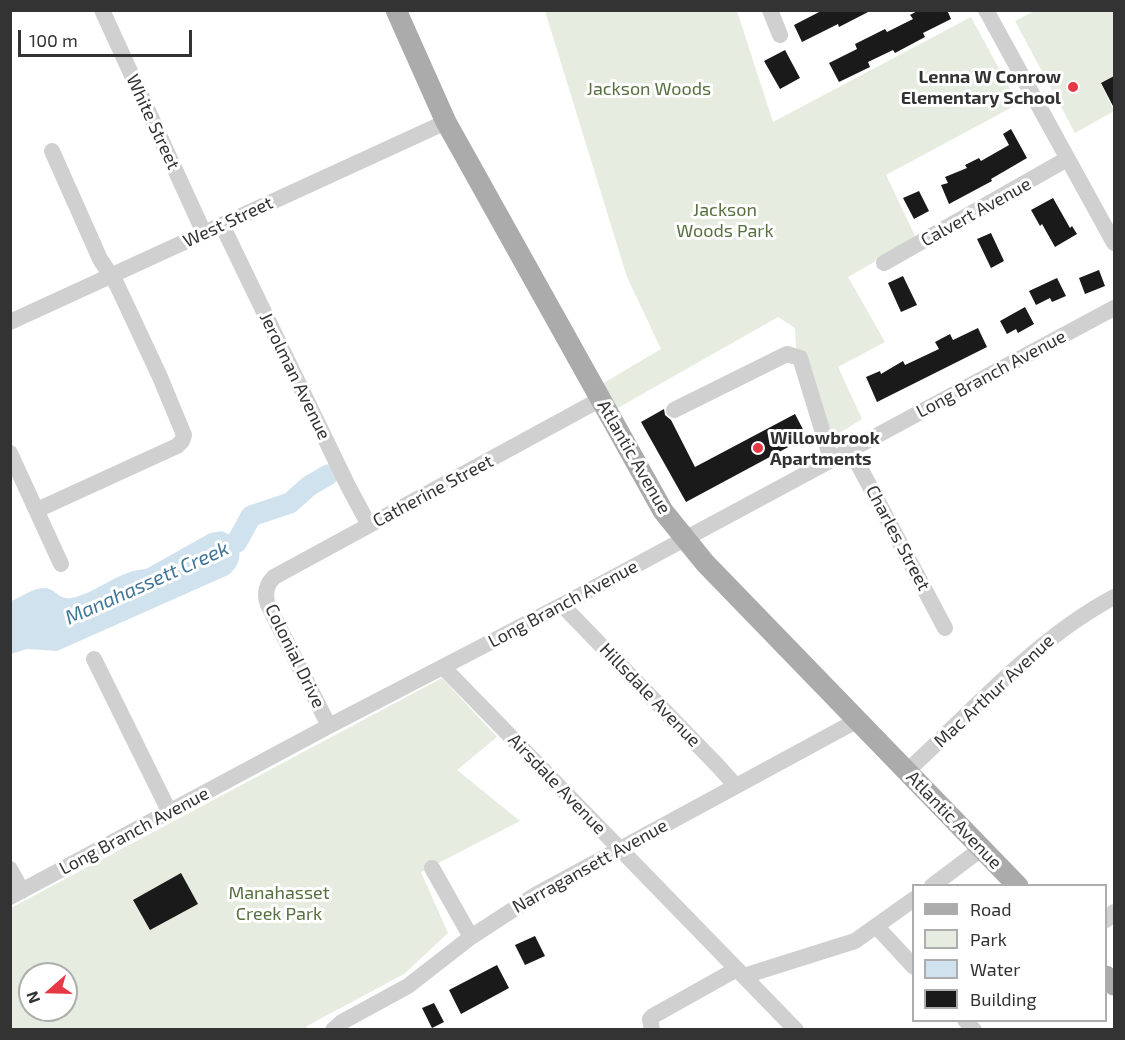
<!DOCTYPE html>
<html>
<head>
<meta charset="utf-8">
<style>
  body { margin:0 }
  #map { position:relative; width:1125px; height:1040px; overflow:hidden; background:#fff; font-family:"Exo 2",sans-serif }
  canvas { display:block }
  .frame { position:absolute; inset:0; border:12px solid #333; pointer-events:none }
  .legend { position:absolute; left:912px; top:884px; width:195px; height:138px; box-sizing:border-box; background:#fff; border:2px solid #adadad; margin:0; padding:8px 10px; list-style:none; font-size:18px; color:#333 }
  .legend li { display:flex; align-items:center; gap:12px; height:30px }
  .legend b { width:30px; border:2px solid #adadad }
  .north { position:absolute; left:18px; top:962px; width:60px; height:60px; box-sizing:border-box; background:#fff; border:2px solid #adadad; border-radius:50%; rotate:250deg; font-size:16px; font-weight:700; line-height:24px; text-align:center; color:#333 }
  .north::after { content:''; display:block; margin:auto; width:21px; height:27px; background:#e63946; clip-path:polygon(50% 0,100% 100%,50% 72%,0 100%) }
  .scale { position:absolute; left:18px; top:30px; width:174px; height:27px; box-sizing:border-box; border:3px solid #333; border-top:0; padding-left:8px; font-size:18px; line-height:21px; white-space:nowrap; color:#333; -webkit-text-stroke:4px #fff; paint-order:stroke }
</style>
</head>
<body>
<div id="map">
<canvas width="1125" height="1040"></canvas>
<div class="frame"></div>
<ul class="legend">
<li><b style="height:8px;background:#ababab"></b>Road</li>
<li><b style="height:16px;background:#e6ecdf"></b>Park</li>
<li><b style="height:16px;background:#cfe2ee"></b>Water</li>
<li><b style="height:16px;background:#1a1a1a"></b>Building</li>
</ul>
<div class="north">N</div>
<div class="scale">100 m</div>
</div>
<script>
const c = document.querySelector('canvas').getContext('2d');
c.lineJoin = 'round';
function fillPath(path, color) {
  c.fillStyle = color;
  c.fill(path, 'evenodd');
}
function stroke(path, color, width, dash) {
  c.strokeStyle = color;
  c.lineWidth = width;
  c.lineCap = dash ? 'butt' : 'round';
  c.setLineDash(dash || []);
  c.stroke(path);
}
function write(font, color, halo, rows, align = 'center') {
  c.font = font + ' "Exo 2",sans-serif';
  c.lineWidth = 6;
  c.setLineDash([]);
  c.textBaseline = 'middle';
  c.strokeStyle = halo;
  c.fillStyle = color;
  for (const [text, x, y, turn = 0] of rows) {
    c.save();
    c.translate(x, y);
    c.rotate((+turn || 0) * Math.PI / 180);
    c.textAlign = isNaN(turn) ? turn : align;
    if (halo) c.strokeText(text, 0, 0);
    c.fillText(text, 0, 0);
    c.restore();
  }
}
fillPath(new Path2D(`
  M 545,11 L 737,11 L 773,122 L 971,17 L 1018,104 L 886,175 L 916,238 L 848,277 L 885,342 L 838,367 L 862,419 L 830,439 L 796,348 L 795,328 L 778,317 L 616,409 L 602,384 L 661,349 L 627,277 Z
  M 1034,11 L 1114,11 L 1114,76 L 1101,84 L 1114,111 L 1075,133 L 1015,21 Z
  M 442,678 L 497,737 L 457,770 L 520,821 L 421,872 L 448,933 L 404,974 L 307,1026 L 306,1029 L 11,1030 L 11,908 ZM 30,974 L 66,974 L 66,1010 L 30,1010 Z`), '#e6ecdf');
fillPath(new Path2D(`
  M 222,531 C 242,540 246,562 228,575 L 57,651 L 27,649 L 11,654 L 11,601 C 22,597 33,587 46,588 C 58,590 58,602 76,597 C 100,590 121,570 146,569 L 210,533 Z`), '#cfe2ee');
stroke(new Path2D(`
  M 211,553 L 237,542 L 251,516 L 290,503 L 309,486 L 328,475`), '#cfe2ee', 21);
fillPath(new Path2D(`
  M 823,10 L 872,10 L 839,27 L 838,24 L 802,42 L 794,25 Z
  M 919,10 L 947,10 L 951,19 L 923,33 L 925,37 L 895,53 L 893,50 L 868,62 L 870,67 L 839,82 L 829,63 L 857,49 L 855,44 L 885,29 L 887,32 L 913,19 L 910,15 Z
  M 785,50 L 800,78 L 780,89 L 764,61 Z
  M 1114,76 L 1114,108 L 1101,83 Z
  M 1011,129 L 1027,158 L 991,179 L 992,181 L 949,204 L 941,185 L 948,183 L 945,177 L 967,168 L 965,165 L 979,158 L 981,161 L 1009,145 L 1003,134 Z
  M 919,191 L 929,211 L 914,219 L 903,198 Z
  M 1053,198 L 1070,228 L 1072,226 L 1077,234 L 1055,247 L 1042,224 L 1040,226 L 1031,210 Z
  M 991,233 L 1004,261 L 991,268 L 977,239 Z
  M 1099,270 L 1105,286 L 1085,294 L 1079,278 Z
  M 903,276 L 917,305 L 901,312 L 888,283 Z
  M 1057,278 L 1066,296 L 1052,302 L 1050,298 L 1036,305 L 1029,291 Z
  M 1025,307 L 1034,324 L 1018,333 L 1016,329 L 1007,334 L 1000,321 Z
  M 978,328 L 987,347 L 877,402 L 866,377 L 880,371 L 881,374 L 903,361 L 905,365 L 939,349 L 935,342 L 950,334 L 953,340 Z
  M 664,409 L 665,415 L 671,420 L 695,467 L 795,414 L 807,437 L 686,502 L 641,422 Z
  M 181,873 L 198,904 L 150,930 L 133,900 Z
  M 535,936 L 545,956 L 525,965 L 515,945 Z
  M 497,965 L 509,988 L 461,1014 L 449,990 Z
  M 434,1003 L 444,1022 L 432,1028 L 422,1008 Z`), '#1a1a1a');
stroke(new Path2D(`
  M 102,10 L 204,233
  M 770,10 L 780,35
  M 986,10 L 1114,243
  M 222,225 L 348,486 L 369,525
  M 884,263 L 1067,159
  M 10,322 L 446,122
  M 674,410 L 787,354 L 800,358 L 831,459
  M 850,449 L 945,628
  M 10,453 L 61,564
  M 37,510 L 177,446 L 182,441 L 184,435 L 160,377 L 117,285 L 100,259 L 52,151
  M 562,605 L 718,766 L 736,786
  M 94,659 L 169,811
  M 443,667 L 796,1030
  M 329,726 L 268,605 C 264,594 266,585 274,577 L 601,399
  M 907,771 C 974,710 1034,640 1114,597
  M 432,868 L 471,937
  M 10,869 L 22,891
  M 932,886 L 981,849
  M 10,897 L 329,726 L 562,605 L 1114,308
  M 1106,920 L 1114,912
  M 877,927 L 914,967
  M 744,976 L 855,941 L 914,899
  M 965,1020 L 974,1030
  M 333,1030 L 342,1022 L 408,986 L 471,937 L 537,894 L 858,720
  M 652,1030 L 650,1019 L 653,1016 L 737,969`), '#d0d0d0', 16);
stroke(new Path2D(`
  M 396,10 L 446,122 L 663,511 L 705,563 L 1018,886
  M 1106,976 L 1114,985`), '#ababab', 21);
for (const [x, y, r, color] of [
  [1073,87,6,"#e63946"],
  [758,448,6,"#e63946"]
]) {
  const dot = new Path2D();
  dot.arc(x, y, r, 0, 2 * Math.PI);
  c.fillStyle = color;
  c.fill(dot);
  stroke(dot, '#fff', 2);
}
write('bold 18px', '#333', '#fff', [
  ["Lenna W Conrow",1061,77],
  ["Elementary School",1061,98],
  ["Willowbrook",770,438,"left"],
  ["Apartments",770,459,"left"]
], 'right');
write('18px', '#56703f', '#fff', [
  ["Jackson Woods",649,89],
  ["Jackson",725,210],
  ["Woods Park",725,231],
  ["Manahasset",279,893],
  ["Creek Park",279,914]
]);
write('18px', '#333', '#fff', [
  ["White Street",153,122,65],
  ["Calvert Avenue",976,212,-29],
  ["West Street",228,222,-25],
  ["Long Branch Avenue",991,374,-28],
  ["Jerolman Avenue",295,376,64],
  ["Atlantic Avenue",634,457,60],
  ["Catherine Street",433,491,-28],
  ["Charles Street",898,538,62],
  ["Long Branch Avenue",563,604,-28],
  ["Colonial Drive",295,656,64],
  ["Mac Arthur Avenue",994,691,-43],
  ["Hillsdale Avenue",650,695,46],
  ["Airsdale Avenue",557,784,46],
  ["Atlantic Avenue",954,820,46],
  ["Long Branch Avenue",134,831,-28],
  ["Narragansett Avenue",590,866,-29]
]);
write('italic 20px', '#3f7597', '#fff', [
  ["Manahassett Creek",147,583,-24]
]);
</script>
</body>
</html>
